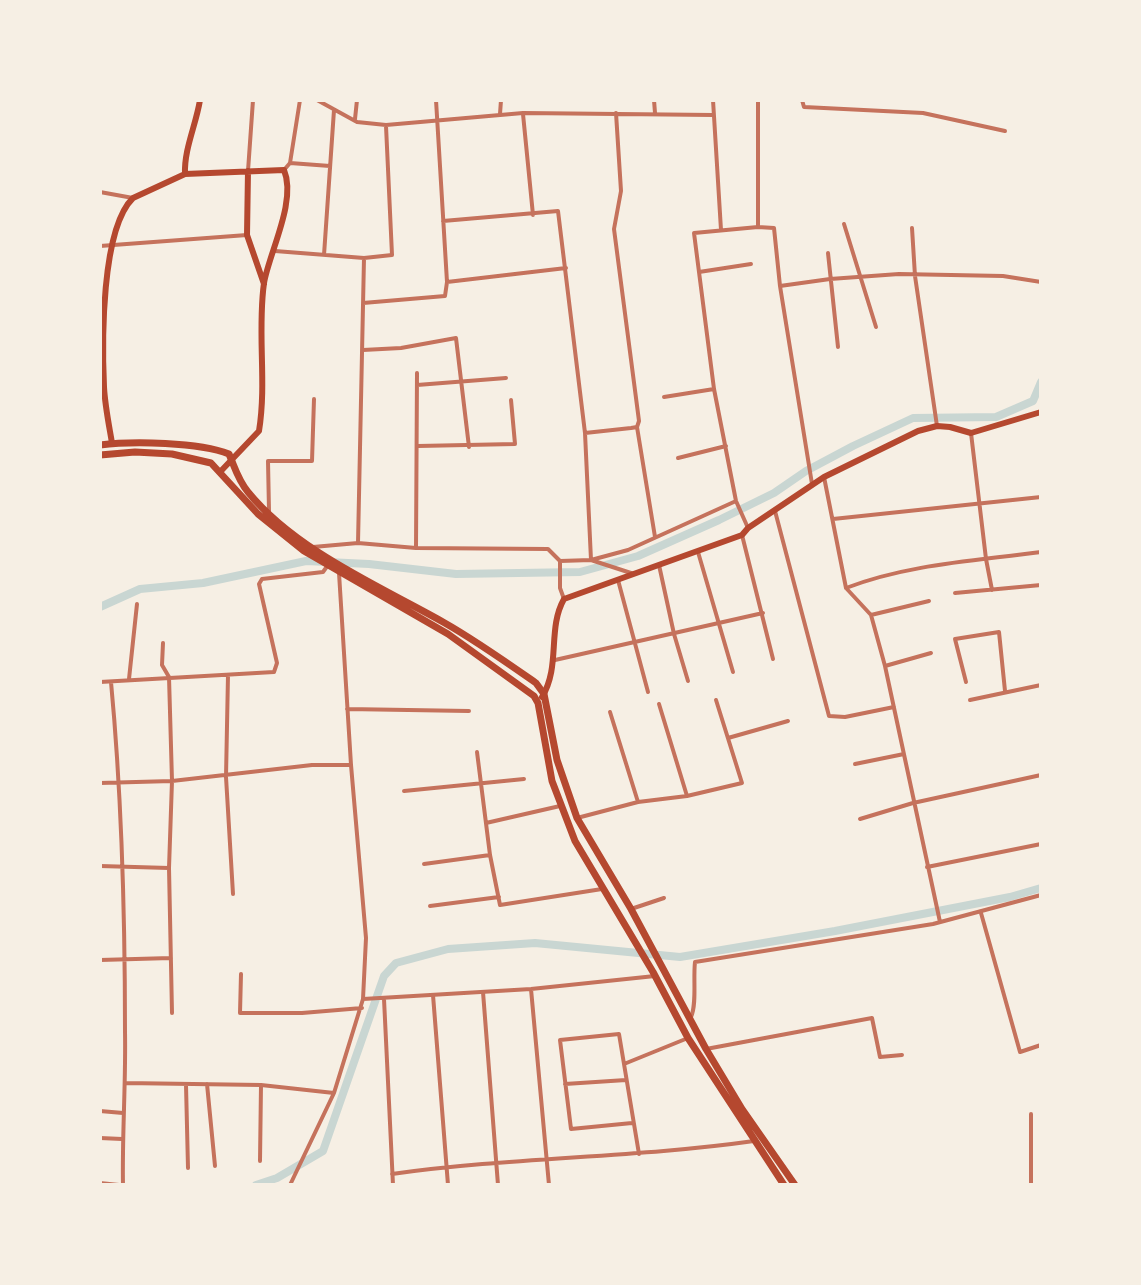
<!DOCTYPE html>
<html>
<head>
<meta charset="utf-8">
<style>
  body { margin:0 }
  #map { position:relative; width:1141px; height:1285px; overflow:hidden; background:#f6efe4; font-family:"Playfair Display",serif }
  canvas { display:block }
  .frame { position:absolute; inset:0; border:102px solid #f6efe4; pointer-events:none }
</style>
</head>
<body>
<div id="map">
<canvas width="1141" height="1285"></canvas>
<div class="frame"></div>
</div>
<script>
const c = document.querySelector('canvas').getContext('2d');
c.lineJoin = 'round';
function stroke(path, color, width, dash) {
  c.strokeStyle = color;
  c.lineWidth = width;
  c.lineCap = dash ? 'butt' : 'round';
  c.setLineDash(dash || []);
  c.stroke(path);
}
stroke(new Path2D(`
  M 100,607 L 140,589 L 203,583 L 306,561 L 369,564 L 456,574 L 580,572 L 638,556 L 719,520 L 774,493 L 806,471 L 853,446 L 913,418 L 996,417 L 1033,401 L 1041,382
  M 256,1185 L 277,1178 L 323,1151 L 384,976 L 396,963 L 448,949 L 535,943 L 680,957 L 835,931 L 1010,897 L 1041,888`), '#c9d6d2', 8);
stroke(new Path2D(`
  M 317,100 L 357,122 L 386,125 L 523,113 L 713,115
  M 654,100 L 655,113
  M 713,100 L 721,230
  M 758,100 L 758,227 L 774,228 L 780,286 L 812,484
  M 802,100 L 804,107 L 923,113 L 1005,131
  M 616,113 L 621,191 L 614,229 L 639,421 L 637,427 L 631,428 L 585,433 L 591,560 L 634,574
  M 500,114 L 501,100
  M 523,114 L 533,215
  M 355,119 L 357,100
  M 290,163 L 330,166
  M 284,170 L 290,163 L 300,100
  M 248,171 L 253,100
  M 100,192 L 133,198
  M 443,221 L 558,211 L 585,433
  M 844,224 L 876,327
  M 912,228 L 915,276 L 937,426
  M 100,246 L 247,235
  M 275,251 L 364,258 L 358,543 L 416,548 L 548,549 L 560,561 L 560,588 L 564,599
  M 828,253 L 838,347
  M 324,255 L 334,110
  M 364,258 L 392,255 L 386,126
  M 699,272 L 751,264
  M 447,282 L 566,268
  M 780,286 L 830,279 L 899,274 L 1003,276 L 1041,282
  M 363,303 L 445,296 L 447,282 L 436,100
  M 363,350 L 401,348 L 456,338 L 469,447
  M 417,385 L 506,378
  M 664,397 L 714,389
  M 637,427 L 655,537
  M 971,433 L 986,559 L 992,590
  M 418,446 L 515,444 L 511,400
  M 678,458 L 726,446
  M 824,477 L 846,588 L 871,615 L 885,666 L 940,922
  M 269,511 L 268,461 L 312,461 L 314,399
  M 775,511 L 829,716 L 845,717 L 894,707
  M 833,519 L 1041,497
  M 748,528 L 736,501 L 714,389 L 694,233 L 758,227
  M 742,535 L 773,659
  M 313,547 L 358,543
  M 416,548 L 417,373
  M 698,552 L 733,672
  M 560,561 L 591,560 L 628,550 L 736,501
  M 659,565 L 674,634 L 688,681
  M 618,580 L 648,692
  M 846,588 C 909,564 975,561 1041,552
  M 955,593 L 1041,585
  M 871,615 L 929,601
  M 163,643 L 162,665 L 169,677 L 172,781 L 169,868 L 172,1013
  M 555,660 L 763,613
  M 885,666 L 931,653
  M 228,675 L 226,777 L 233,894
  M 129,679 L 137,604
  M 100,682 L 274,672 L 277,663 L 259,584 L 262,579 L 323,572 L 328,565
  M 111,682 C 122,798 125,915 125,1031 C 126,1083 122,1134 123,1185
  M 966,682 L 955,639 L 999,632 L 1005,691
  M 970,700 L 1041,685
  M 659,704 L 687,796
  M 347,709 L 469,711
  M 610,712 L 638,802
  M 728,738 L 788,721
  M 477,752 L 490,855 L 500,905 L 602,889
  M 855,764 L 904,754
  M 100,783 L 172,781 L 312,765 L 351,765
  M 404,791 L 524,779
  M 577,818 L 638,802 L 687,796 L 742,783 L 716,700
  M 860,819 L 913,803 L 1041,775
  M 486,823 L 560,806
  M 424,864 L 490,855
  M 100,866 L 169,868
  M 927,867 L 1041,844
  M 430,906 L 499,897
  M 631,909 L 664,898
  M 981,913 L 1020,1052 L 1041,1045
  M 100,960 L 171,958
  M 241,974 L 240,1013 L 302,1013 L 362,1008
  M 531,989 L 549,1185
  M 483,992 L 498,1185
  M 433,995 L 448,1185
  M 363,999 L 531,989 L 655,976
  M 384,999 L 393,1185
  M 691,1017 C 697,1004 693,978 695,962 L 933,924 L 1041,895
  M 706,1049 L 872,1018 L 880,1057 L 902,1055
  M 624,1064 L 619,1034 L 560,1040 L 571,1129 L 632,1123
  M 125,1083 L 261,1085 L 334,1093
  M 207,1084 L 215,1166
  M 565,1084 L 626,1080
  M 186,1085 L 188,1168
  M 100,1111 L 123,1113
  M 100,1138 L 122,1139
  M 639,1154 L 624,1064 L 688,1038
  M 260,1161 L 261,1085
  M 392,1174 C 512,1157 634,1158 754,1141
  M 100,1183 L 119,1185
  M 290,1185 L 334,1093 L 363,999 L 366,938 L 351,765 L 339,573
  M 1031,1185 L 1031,1114`), '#c5725c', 4);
stroke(new Path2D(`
  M 248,171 L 247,235 L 264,284
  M 185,174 C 184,149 196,125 200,100
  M 112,443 C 109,425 105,406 104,387 C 102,343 101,229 133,198 L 185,174 L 284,170 C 297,201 269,253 264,283 C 257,332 267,382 259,431 L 220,472
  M 542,697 C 561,666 547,629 564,599 L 742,535 L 748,528 L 824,477 L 918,431 L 937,426 L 950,427 L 971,433 L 1041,412`), '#b5482f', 6);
stroke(new Path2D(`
  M 100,445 C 132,441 199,442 229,454 C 235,468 238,480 248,492 C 295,550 379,586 443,622 C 475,640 506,662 536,683 L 544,694 L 557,760 L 577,818 L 631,909 L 706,1049 L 742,1109 L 795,1185
  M 100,455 L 135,452 L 172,454 L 211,463 L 258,514 L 304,551 L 448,634 L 534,696 L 538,703 L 552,781 L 575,841 L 653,972 L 688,1038 L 784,1185`), '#b5482f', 7);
</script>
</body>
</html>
